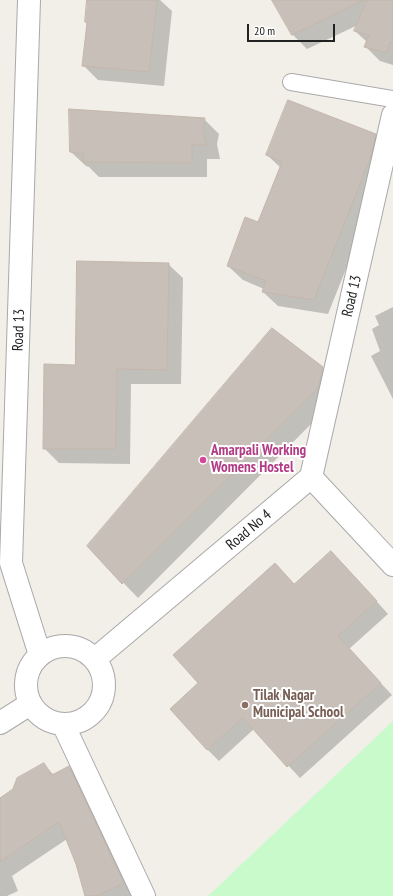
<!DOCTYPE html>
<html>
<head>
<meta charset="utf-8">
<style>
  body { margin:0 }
  #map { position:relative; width:393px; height:896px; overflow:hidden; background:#f2efe9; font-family:"PT Sans Narrow",sans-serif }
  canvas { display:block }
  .scale { position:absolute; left:247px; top:24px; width:88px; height:18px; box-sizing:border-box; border:2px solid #222; border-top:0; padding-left:5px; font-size:12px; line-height:14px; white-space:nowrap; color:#222; -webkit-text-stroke:3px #fff; paint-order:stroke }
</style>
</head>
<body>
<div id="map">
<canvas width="393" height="896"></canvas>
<div class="scale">20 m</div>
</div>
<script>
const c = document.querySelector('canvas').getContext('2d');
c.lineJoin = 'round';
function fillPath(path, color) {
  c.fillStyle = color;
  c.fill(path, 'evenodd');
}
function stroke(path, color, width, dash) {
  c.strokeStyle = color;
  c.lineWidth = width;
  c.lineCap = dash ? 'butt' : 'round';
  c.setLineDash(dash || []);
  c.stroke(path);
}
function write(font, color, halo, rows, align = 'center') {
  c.font = font + ' "PT Sans Narrow",sans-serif';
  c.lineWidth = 4;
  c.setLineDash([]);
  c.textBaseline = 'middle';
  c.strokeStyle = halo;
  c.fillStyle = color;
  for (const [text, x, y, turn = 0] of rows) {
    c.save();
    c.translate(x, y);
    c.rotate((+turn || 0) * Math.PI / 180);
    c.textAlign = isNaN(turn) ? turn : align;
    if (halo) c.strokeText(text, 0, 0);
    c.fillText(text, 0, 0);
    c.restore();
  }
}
fillPath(new Path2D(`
  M 393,721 L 393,896 L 208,896 Z`), '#c8facc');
fillPath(new Path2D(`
  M 88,0 L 160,0 L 172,11 L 164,86 L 98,80 L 83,65 L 88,24 L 86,22 Z
  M 274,0 L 393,0 L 393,65 L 380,61 L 366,47 L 367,42 L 355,31 L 358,25 L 307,49 L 292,34 Z
  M 204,119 L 219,134 L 217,144 L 220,159 L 207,159 L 207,177 L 99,177 L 89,167 L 86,166 L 71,152 Z
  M 375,135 L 390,149 L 385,171 L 328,314 L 278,306 L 263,292 L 264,289 L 243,280 L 228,266 L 259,223 L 281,168 L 267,155 Z
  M 168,264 L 183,278 L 181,384 L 131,384 L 130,464 L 59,463 L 44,448 L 76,366 Z
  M 393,307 L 393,399 L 371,356 L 380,351 L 372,329 L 379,325 L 375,316 Z
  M 322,368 L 337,383 L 333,402 L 138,598 L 88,546 Z
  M 275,564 L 295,585 L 343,564 L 388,614 L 349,649 L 392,695 L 300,778 L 254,729 L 219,761 L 207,749 L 200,683 Z
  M 43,764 L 54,775 L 69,767 L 82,781 L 137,896 L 86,896 L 77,863 L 67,839 L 12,876 L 18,891 L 7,896 L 0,896 L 0,799 L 14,790 Z`), '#0003');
const building = new Path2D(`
  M 87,0 L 157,0 L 149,72 L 82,66 L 87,23 L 85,22 Z
  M 272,0 L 364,0 L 292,35 Z
  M 367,0 L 393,0 L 393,43 L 390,42 L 387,53 L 364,47 L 369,35 L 354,31 Z
  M 288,100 L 376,134 L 371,156 L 314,300 L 262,292 L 266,281 L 227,266 L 245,217 L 258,222 L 282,162 L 266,155 Z
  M 69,109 L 205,118 L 203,129 L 206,145 L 192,145 L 192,163 L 83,162 L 84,154 L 70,152 Z
  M 77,261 L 169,263 L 167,370 L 117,369 L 116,449 L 43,449 L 44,364 L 75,365 Z
  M 272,328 L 323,367 L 318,388 L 122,584 L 87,546 Z
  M 331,551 L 377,601 L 338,636 L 381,683 L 287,767 L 243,718 L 207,750 L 170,709 L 198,683 L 173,655 L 275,563 L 294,584 Z
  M 44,763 L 52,775 L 69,766 L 124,883 L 97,896 L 85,896 L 76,864 L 59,822 L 0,862 L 0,798 L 13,789 L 17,778 Z`);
fillPath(building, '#c7bfb8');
stroke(building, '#c4b6ab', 1);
const service = new Path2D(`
  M 291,82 L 393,99`);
const minor = new Path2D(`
  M 29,0 L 11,563 L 40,655
  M 311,477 L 393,115
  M 311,477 L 393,565
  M26 685a39 39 0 1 1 78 0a39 39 0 1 1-78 0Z
  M 95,659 L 311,477
  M 0,723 L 30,704
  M 63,724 L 144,896`);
stroke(service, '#a9a9a9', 18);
stroke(minor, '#a9a9a9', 24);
stroke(service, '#fff', 16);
stroke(minor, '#fff', 22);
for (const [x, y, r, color] of [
  [203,460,4,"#d1479c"],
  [245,705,4,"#8d6e63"]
]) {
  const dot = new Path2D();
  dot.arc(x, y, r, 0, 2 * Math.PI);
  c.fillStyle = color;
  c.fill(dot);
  stroke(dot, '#fff', 1.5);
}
write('15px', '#222', '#fff', [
  ["Road 13",352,296,-77],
  ["Road 13",19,330,-88],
  ["Road No 4",249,530,-40]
]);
write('bold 15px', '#b23c85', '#fff', [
  ["Amarpali Working",211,451],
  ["Womens Hostel",211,468]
], 'left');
write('bold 15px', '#785e54', '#fff', [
  ["Tilak Nagar",253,696],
  ["Municipal School",253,713]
], 'left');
</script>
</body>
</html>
